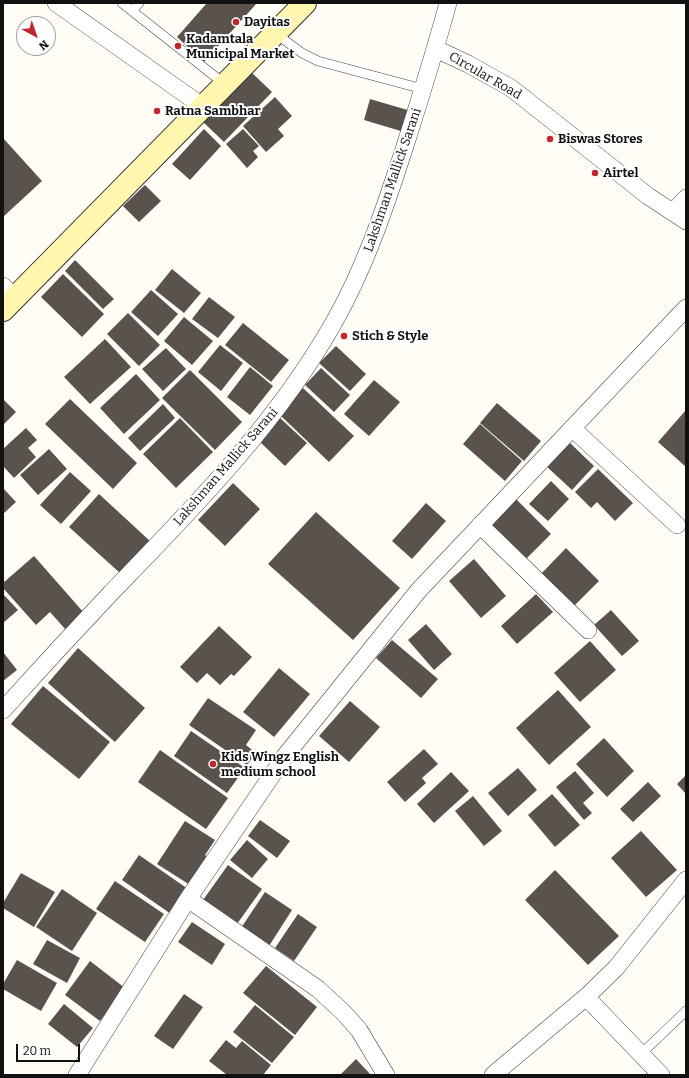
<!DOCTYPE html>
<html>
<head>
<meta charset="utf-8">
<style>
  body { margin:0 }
  #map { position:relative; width:689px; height:1078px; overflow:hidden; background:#fffdf5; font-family:Bitter,serif }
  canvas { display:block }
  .frame { position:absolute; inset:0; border:4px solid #111; pointer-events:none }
  .north { position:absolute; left:16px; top:16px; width:40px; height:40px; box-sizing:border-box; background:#fff; border:1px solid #a0a0a0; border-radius:50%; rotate:140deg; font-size:11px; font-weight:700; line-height:16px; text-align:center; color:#111 }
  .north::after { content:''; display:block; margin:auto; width:14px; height:18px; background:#c4262e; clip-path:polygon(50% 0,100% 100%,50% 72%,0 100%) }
  .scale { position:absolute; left:16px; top:1044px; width:64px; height:18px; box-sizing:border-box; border:2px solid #111; border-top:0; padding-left:5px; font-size:12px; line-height:14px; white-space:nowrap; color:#111; -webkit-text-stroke:3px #fff; paint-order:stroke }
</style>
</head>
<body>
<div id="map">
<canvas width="689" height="1078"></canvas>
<div class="frame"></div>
<div class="north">N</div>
<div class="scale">20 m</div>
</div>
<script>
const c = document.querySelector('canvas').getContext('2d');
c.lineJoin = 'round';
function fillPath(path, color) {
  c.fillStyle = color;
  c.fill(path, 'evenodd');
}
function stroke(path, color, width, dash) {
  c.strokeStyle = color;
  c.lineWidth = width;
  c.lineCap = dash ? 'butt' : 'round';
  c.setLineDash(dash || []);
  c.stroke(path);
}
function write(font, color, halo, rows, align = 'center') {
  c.font = font + ' Bitter,serif';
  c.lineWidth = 4;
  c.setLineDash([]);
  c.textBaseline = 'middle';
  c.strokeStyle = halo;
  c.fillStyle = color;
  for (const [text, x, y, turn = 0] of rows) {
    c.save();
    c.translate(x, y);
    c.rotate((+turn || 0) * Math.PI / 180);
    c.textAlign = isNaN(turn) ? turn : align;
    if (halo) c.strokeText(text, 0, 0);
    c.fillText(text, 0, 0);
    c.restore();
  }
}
fillPath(new Path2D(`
  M 207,3 L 257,3 L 204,62 L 177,37 Z
  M 249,70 L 272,92 L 224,142 L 201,120 Z
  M 275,97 L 292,116 L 278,129 L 284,136 L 266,152 L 243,126 Z
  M 370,99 L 411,111 L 404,132 L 364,120 Z
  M 204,129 L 221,146 L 190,180 L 172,164 Z
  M 243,129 L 259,146 L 253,151 L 258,157 L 247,168 L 226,144 Z
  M 3,138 L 42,181 L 3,217 Z
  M 145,185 L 161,201 L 139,222 L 123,206 Z
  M 75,260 L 114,299 L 103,309 L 65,271 Z
  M 172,269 L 201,293 L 184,313 L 155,290 Z
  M 63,274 L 104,314 L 82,337 L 41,297 Z
  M 151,290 L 178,314 L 158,336 L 131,312 Z
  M 209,297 L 235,317 L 218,338 L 192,319 Z
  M 128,313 L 160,345 L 139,366 L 107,334 Z
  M 184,317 L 213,341 L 192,365 L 164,341 Z
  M 243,323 L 289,360 L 271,382 L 225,345 Z
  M 105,339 L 131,367 L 90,404 L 64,377 Z
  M 220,345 L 243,363 L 221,391 L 198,372 Z
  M 336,346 L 366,374 L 350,391 L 319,363 Z
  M 166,348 L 186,369 L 163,391 L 142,369 Z
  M 250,367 L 273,386 L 250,415 L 227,397 Z
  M 321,368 L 350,395 L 334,412 L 305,385 Z
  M 190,370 L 242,422 L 215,450 L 162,398 Z
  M 136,374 L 160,400 L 124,434 L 100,408 Z
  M 374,380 L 400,402 L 369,436 L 344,414 Z
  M 303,388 L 354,436 L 329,462 L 279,414 Z
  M 3,399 L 16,412 L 3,425 Z
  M 70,399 L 137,463 L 113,489 L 45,424 Z
  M 497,403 L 541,441 L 524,461 L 480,423 Z
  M 163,404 L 175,418 L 140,451 L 128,438 Z
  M 686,410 L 686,467 L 658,442 Z
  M 279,417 L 307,443 L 285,466 L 258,440 Z
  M 180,418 L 213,452 L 176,488 L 143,454 Z
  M 480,424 L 522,461 L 505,481 L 463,444 Z
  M 26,428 L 37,440 L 28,448 L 36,457 L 14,478 L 3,466 L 3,449 Z
  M 568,441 L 594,466 L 572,490 L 545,465 Z
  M 49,449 L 67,469 L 38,495 L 20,475 Z
  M 598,469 L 633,503 L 615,521 L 597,502 L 591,508 L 575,492 Z
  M 70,472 L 91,491 L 61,524 L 40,505 Z
  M 551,481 L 569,499 L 548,521 L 529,504 Z
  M 233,483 L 260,509 L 225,546 L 198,520 Z
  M 3,488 L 16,502 L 3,514 Z
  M 99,494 L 150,541 L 120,573 L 69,527 Z
  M 515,498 L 551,534 L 524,561 L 488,526 Z
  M 426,503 L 446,521 L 412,559 L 392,541 Z
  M 316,512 L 400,588 L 353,640 L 268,564 Z
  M 566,548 L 599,581 L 573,607 L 541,574 Z
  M 34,556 L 85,614 L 66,630 L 50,612 L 36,625 L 3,588 L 3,583 Z
  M 474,559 L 506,596 L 481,618 L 449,581 Z
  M 3,594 L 18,610 L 3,623 Z
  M 536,594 L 553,612 L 517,644 L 501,626 Z
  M 611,610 L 639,641 L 622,656 L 594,625 Z
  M 426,624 L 452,654 L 434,670 L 408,640 Z
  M 219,626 L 252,657 L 234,676 L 231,674 L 220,685 L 207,673 L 197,683 L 180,667 Z
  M 392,640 L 438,679 L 421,698 L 376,658 Z
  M 590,641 L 616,670 L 580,702 L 554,673 Z
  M 78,648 L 145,708 L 115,742 L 48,683 Z
  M 3,652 L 17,670 L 3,681 Z
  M 279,668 L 310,694 L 274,737 L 243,712 Z
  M 43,686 L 110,742 L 79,779 L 11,724 Z
  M 558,690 L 591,727 L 549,765 L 516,728 Z
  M 208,698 L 256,730 L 246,745 L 256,753 L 247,765 L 189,725 Z
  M 350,701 L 380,727 L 349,762 L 319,736 Z
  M 191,731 L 245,768 L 227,793 L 174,756 Z
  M 604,738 L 634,771 L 607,797 L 576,764 Z
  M 424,749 L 438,764 L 422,778 L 426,783 L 405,802 L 387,782 Z
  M 160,750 L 228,798 L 206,829 L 138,782 Z
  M 518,768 L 537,790 L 508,816 L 488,793 Z
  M 575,771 L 594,793 L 583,803 L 592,813 L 584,820 L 556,787 Z
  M 451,772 L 469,791 L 434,823 L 417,804 Z
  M 686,775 L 686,794 L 677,784 Z
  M 648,782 L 661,796 L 633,822 L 620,809 Z
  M 552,794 L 580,825 L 555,847 L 528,815 Z
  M 473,796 L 502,831 L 484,846 L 455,811 Z
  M 260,820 L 290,841 L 277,858 L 248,836 Z
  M 185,821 L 215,840 L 205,855 L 208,857 L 190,885 L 157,864 Z
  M 641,831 L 677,870 L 646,897 L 611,858 Z
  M 247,840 L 268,859 L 252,878 L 230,860 Z
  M 139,855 L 188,889 L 171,914 L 122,880 Z
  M 228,865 L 262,889 L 237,924 L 203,900 Z
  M 555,870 L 619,936 L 588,965 L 525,900 Z
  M 21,873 L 55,892 L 34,927 L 3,908 L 3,903 Z
  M 115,881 L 164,914 L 145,942 L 96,909 Z
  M 62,889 L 97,913 L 72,951 L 36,927 Z
  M 265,892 L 292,910 L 269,946 L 241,928 Z
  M 298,914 L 317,927 L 294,961 L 275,948 Z
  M 192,922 L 225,944 L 212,965 L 178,942 Z
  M 47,940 L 80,958 L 67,983 L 33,964 Z
  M 17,960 L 57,983 L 41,1011 L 3,989 L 3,984 Z
  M 90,961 L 125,988 L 100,1021 L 65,995 Z
  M 266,966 L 317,1007 L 295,1035 L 243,993 Z
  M 184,994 L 203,1007 L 173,1049 L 154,1036 Z
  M 64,1004 L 93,1028 L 77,1047 L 48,1024 Z
  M 255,1005 L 294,1037 L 272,1063 L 233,1032 Z
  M 226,1040 L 236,1048 L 242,1041 L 271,1065 L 263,1075 L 227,1075 L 209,1061 Z
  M 356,1059 L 371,1075 L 340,1075 Z`), '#5a524d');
const lane = new Path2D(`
  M 122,3 L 217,78
  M 132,11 L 139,3
  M 275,33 L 302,53 L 318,61 L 423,89
  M 641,1054 L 686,1011`);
const street = new Path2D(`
  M 56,3 L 195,101
  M 436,49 L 468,64 L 511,88 L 648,196 L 686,221
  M 673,212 L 686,198
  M 3,286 L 7,290
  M 572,428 L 677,525
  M 480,525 L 588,630
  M 3,710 C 38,671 74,632 110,594 C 191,510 275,426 333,324 C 365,268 385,208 405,146 C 420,99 435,51 448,3
  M 188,899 L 318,989 L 343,1012 L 359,1030 L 386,1075
  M 586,997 L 661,1075
  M 77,1075 L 188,899 L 285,756 L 419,590 L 686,308
  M 493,1075 L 586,997 L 616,968 L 686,880`);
const secondary = new Path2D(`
  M 3,310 L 305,3`);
stroke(lane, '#444', 10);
stroke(street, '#444', 18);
stroke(secondary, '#333', 24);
stroke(lane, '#fff', 9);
stroke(street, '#fff', 17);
stroke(secondary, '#fff6b0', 22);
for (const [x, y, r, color] of [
  [236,22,4,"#c4262e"],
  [178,46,4,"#c4262e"],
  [157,111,4,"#c4262e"],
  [550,139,4,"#c4262e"],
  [595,173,4,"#c4262e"],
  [344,336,4,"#c4262e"],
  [213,764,4,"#c4262e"]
]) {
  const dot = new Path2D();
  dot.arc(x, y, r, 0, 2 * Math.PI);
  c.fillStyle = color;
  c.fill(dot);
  stroke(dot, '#fff', 1.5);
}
write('bold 13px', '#111', '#fff', [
  ["Dayitas",244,22],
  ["Kadamtala",186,39],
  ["Municipal Market",186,54],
  ["Ratna Sambhar",165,111],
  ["Biswas Stores",558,139],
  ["Airtel",603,173],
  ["Stich & Style",352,336],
  ["Kids Wingz English",221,757],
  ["medium school",221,772]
], 'left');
write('13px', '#111', '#fff', [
  ["Circular Road",485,76,30],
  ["Lakshman Mallick Sarani",393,180,-71],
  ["Lakshman Mallick Sarani",226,467,-49]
]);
</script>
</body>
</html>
